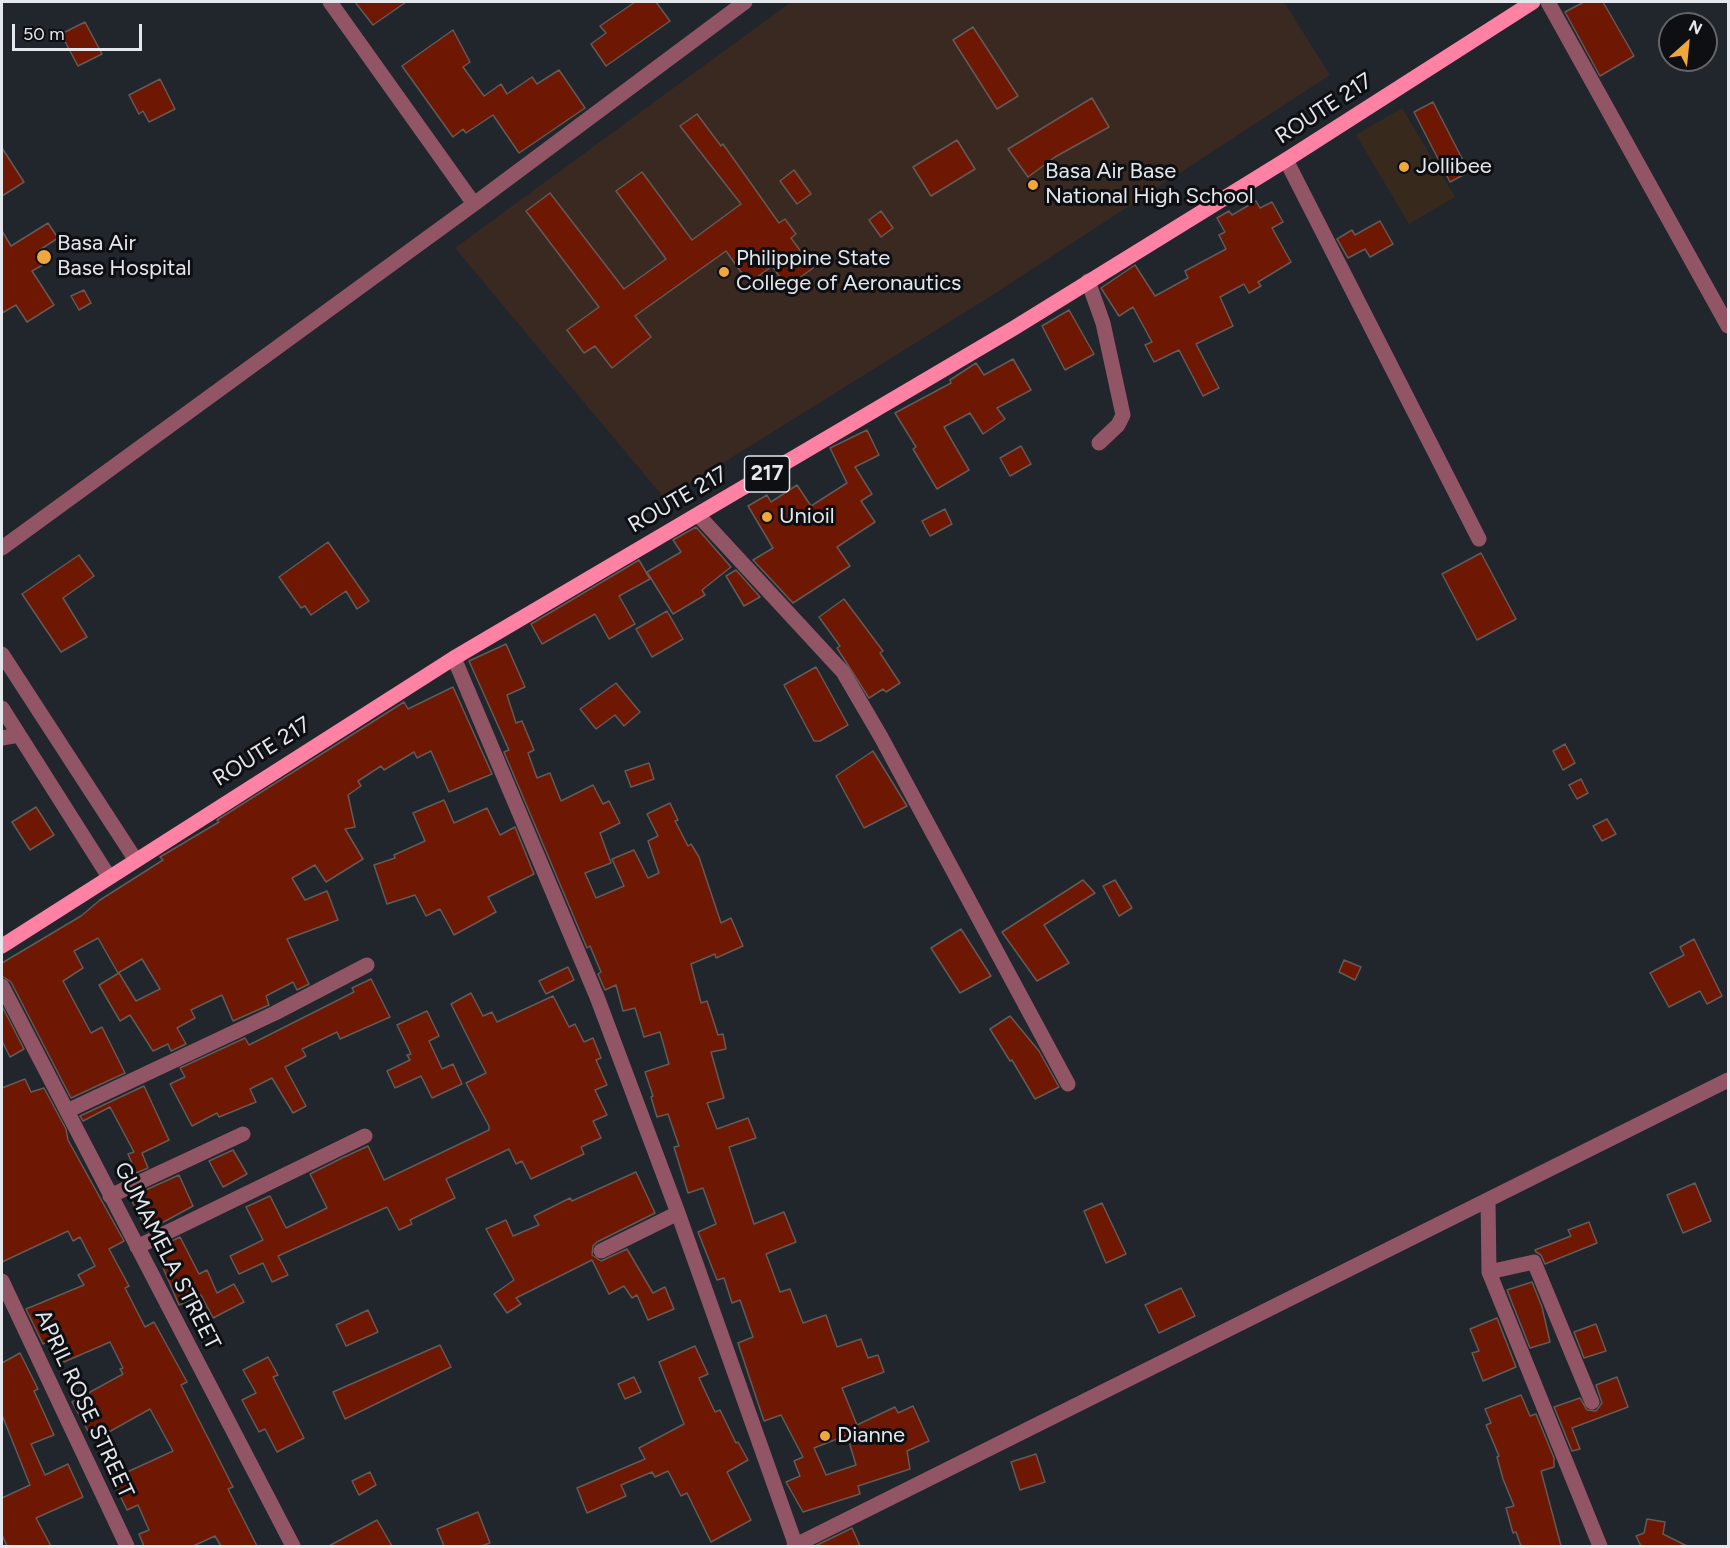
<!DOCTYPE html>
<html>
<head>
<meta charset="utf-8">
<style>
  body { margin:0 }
  #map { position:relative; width:1730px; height:1548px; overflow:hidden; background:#21262c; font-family:Figtree,sans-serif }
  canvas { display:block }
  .frame { position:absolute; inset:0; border:3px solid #e4e7ec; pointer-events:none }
  .north { position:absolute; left:1658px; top:12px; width:60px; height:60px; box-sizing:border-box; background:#0d0f12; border:2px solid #636569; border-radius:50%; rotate:27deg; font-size:16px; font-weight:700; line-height:24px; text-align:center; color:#e4e7ec }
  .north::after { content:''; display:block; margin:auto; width:21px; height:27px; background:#efa73d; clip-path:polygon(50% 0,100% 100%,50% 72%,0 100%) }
  .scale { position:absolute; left:12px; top:24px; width:130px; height:27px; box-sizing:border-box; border:3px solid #e4e7ec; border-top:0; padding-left:8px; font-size:18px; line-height:21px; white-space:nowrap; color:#e4e7ec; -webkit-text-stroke:4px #0d0f12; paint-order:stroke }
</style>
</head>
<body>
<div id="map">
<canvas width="1730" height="1548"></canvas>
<div class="frame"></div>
<div class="north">N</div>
<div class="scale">50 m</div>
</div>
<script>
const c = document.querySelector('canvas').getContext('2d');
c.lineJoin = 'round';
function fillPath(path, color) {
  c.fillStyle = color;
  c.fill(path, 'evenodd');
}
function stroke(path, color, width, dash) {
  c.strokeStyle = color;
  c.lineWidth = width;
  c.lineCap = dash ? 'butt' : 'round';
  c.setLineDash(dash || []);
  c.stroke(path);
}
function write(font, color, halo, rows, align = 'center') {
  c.font = font + ' Figtree,sans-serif';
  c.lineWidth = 6;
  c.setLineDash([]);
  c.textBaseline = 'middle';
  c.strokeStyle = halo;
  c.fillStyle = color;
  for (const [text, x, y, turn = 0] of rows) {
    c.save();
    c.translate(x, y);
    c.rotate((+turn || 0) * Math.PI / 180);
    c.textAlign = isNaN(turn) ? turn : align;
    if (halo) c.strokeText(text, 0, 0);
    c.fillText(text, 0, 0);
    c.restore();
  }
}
fillPath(new Path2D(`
  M 1402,108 L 1455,197 L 1409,224 L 1356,135 Z`), '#372a1d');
fillPath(new Path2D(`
  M 791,2 L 1284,2 L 1330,75 L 991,296 L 665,499 L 455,248 Z`), '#3a2920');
const building = new Path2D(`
  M 355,2 L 406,2 L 373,25 Z
  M 635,2 L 656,2 L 670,21 L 606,66 L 591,44 L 606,33 L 600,26 Z
  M 1584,2 L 1603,2 L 1634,56 L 1600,76 L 1565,12 Z
  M 85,22 L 102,54 L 78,66 L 61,34 Z
  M 973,27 L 1018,96 L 997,109 L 953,40 Z
  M 453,30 L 470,62 L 463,67 L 484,96 L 501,84 L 507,94 L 532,77 L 537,84 L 559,70 L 585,108 L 519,153 L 493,115 L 466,133 L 463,129 L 453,137 L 402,66 Z
  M 160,79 L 175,109 L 149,122 L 143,111 L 139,114 L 129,95 Z
  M 1092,98 L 1109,127 L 1055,157 L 1028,177 L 1008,149 Z
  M 1433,102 L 1469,172 L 1450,182 L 1414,112 Z
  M 697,114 L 721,146 L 723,144 L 779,223 L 785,219 L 796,234 L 791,238 L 813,268 L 787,287 L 772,266 L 749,283 L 726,251 L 635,316 L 651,337 L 612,368 L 595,346 L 584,353 L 567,330 L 599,307 L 526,211 L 550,193 L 624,289 L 666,259 L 616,191 L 642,172 L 692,240 L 741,204 L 680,126 Z
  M 957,140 L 975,169 L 931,196 L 913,167 Z
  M 2,148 L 24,182 L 2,196 Z
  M 794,170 L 811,194 L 797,204 L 780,181 Z
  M 1256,201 L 1260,208 L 1272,202 L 1283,222 L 1272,228 L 1291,262 L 1258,282 L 1261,286 L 1249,293 L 1244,284 L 1220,297 L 1233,326 L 1196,344 L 1219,388 L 1203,396 L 1179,350 L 1154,362 L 1145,345 L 1152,342 L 1133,307 L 1119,316 L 1101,288 L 1135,265 L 1155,296 L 1188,278 L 1185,271 L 1226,249 L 1219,235 L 1225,232 L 1217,218 L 1229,211 L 1232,215 Z
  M 881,211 L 893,228 L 881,237 L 869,220 Z
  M 1380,221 L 1393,244 L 1370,257 L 1365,249 L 1348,258 L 1337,239 L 1352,230 L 1355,235 Z
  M 48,223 L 58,238 L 38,251 L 46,263 L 32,271 L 54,305 L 27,322 L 16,305 L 2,313 L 2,231 L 11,246 Z
  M 84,290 L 91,303 L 79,310 L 71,296 Z
  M 1069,310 L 1094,354 L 1065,370 L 1042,326 Z
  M 1013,359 L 1031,390 L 997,408 L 1005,419 L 983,434 L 970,413 L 944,427 L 969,470 L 937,489 L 913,449 L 916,447 L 895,413 L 951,383 L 950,380 L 976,363 L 984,375 Z
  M 867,430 L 879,455 L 855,467 L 872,494 L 861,501 L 875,522 L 837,547 L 850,566 L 793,603 L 753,560 L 773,548 L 748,506 L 767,495 L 771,502 L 797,485 L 811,506 L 847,483 L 830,448 Z
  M 1021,446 L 1031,464 L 1010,476 L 1000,458 Z
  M 945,509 L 952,524 L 930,536 L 922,521 Z
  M 696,527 L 731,567 L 702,590 L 705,595 L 673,614 L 647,572 L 681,552 L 673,540 Z
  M 328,542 L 369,601 L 357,609 L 346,591 L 311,615 L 305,606 L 301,608 L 279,577 Z
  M 1481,553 L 1516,619 L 1477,640 L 1442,574 Z
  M 79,555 L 94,576 L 63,598 L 87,637 L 61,652 L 22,594 Z
  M 639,560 L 650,579 L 619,596 L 635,624 L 609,639 L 595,614 L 542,644 L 531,624 Z
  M 736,570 L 760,597 L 744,606 L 726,576 Z
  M 844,599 L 883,651 L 880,653 L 900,683 L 886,692 L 883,689 L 869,698 L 837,648 L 840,646 L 819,617 Z
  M 667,611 L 683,639 L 652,657 L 636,629 Z
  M 506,644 L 525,687 L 507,695 L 516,723 L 522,721 L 534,750 L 528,753 L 537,778 L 550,773 L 561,801 L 593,785 L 603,804 L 609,801 L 620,823 L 600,833 L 611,863 L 585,873 L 596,898 L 624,886 L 612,859 L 634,850 L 648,878 L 659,873 L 648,841 L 658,836 L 647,814 L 670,803 L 678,820 L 675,821 L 688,846 L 691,844 L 699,857 L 721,923 L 731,918 L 743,946 L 716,958 L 715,954 L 691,964 L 701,1003 L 707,1001 L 718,1035 L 723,1034 L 726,1049 L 711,1052 L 724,1098 L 707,1103 L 717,1129 L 748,1118 L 756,1138 L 729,1147 L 754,1224 L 784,1212 L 796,1242 L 766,1254 L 780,1292 L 790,1289 L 803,1323 L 826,1315 L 837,1347 L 861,1339 L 868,1358 L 878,1355 L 884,1372 L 842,1388 L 857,1425 L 895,1407 L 898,1413 L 913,1406 L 929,1441 L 907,1451 L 910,1469 L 858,1486 L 860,1494 L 803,1512 L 786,1482 L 800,1476 L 794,1461 L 803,1457 L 781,1415 L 764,1421 L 738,1343 L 753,1337 L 740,1300 L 732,1303 L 724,1278 L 717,1280 L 698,1232 L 716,1224 L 703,1188 L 688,1193 L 674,1147 L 679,1146 L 668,1114 L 657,1117 L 651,1097 L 653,1096 L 645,1072 L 669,1064 L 660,1032 L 644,1037 L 635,1008 L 623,1011 L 616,985 L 605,990 L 598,974 L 601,972 L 590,946 L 587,948 L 504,752 L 509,750 L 469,661 ZM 847,1435 L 856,1465 L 826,1475 L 814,1448 Z
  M 816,667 L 848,725 L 820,741 L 814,741 L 784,685 Z
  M 616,683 L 640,712 L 624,726 L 615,715 L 596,729 L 580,709 Z
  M 453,687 L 492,774 L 449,792 L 431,751 L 417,758 L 414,752 L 384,770 L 381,766 L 358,781 L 361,786 L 348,795 L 355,827 L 345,829 L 363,859 L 326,882 L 315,865 L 292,878 L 305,900 L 327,891 L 338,920 L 287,939 L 309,984 L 297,990 L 293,982 L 266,996 L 269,1005 L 233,1021 L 222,995 L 191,1010 L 195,1018 L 177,1028 L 186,1044 L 171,1051 L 168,1044 L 153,1051 L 130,1015 L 120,1021 L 99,985 L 119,973 L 136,1001 L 160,989 L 142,959 L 118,973 L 98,938 L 74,951 L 83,968 L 63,981 L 91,1033 L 102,1027 L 125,1073 L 71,1098 L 11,982 L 2,976 L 2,963 L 81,916 L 100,900 L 163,860 L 160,857 L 219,822 L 217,820 L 404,702 L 408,709 Z
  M 1565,744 L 1575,763 L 1563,770 L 1553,751 Z
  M 873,751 L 907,806 L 864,828 L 836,776 Z
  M 649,763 L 654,779 L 631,787 L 625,771 Z
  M 1581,779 L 1588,793 L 1577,799 L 1569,785 Z
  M 444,800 L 454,823 L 487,808 L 500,835 L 515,827 L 534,874 L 488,897 L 496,912 L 454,935 L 440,909 L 426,916 L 415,895 L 387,904 L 374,865 L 395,858 L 394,855 L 425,841 L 413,813 Z
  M 36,807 L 54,835 L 30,850 L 12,822 Z
  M 1607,819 L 1616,834 L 1602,841 L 1593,826 Z
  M 1083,880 L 1095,893 L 1044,925 L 1069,963 L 1037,981 L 1002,932 Z
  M 1115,880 L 1132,908 L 1119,916 L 1103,886 Z
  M 961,929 L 991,976 L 960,993 L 931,948 Z
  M 1694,939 L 1722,996 L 1707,1004 L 1700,991 L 1669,1007 L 1650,973 L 1684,955 L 1680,947 Z
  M 1344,960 L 1361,967 L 1355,980 L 1339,972 Z
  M 568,967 L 574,980 L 546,994 L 539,981 Z
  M 371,979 L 390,1017 L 340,1039 L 337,1032 L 302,1049 L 306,1056 L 285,1067 L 306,1106 L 293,1113 L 272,1078 L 250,1089 L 256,1102 L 219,1117 L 217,1113 L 192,1126 L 170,1084 L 185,1077 L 180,1068 L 245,1038 L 249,1045 L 354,992 L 352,988 Z
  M 471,993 L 483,1016 L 492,1012 L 497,1022 L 553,996 L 569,1027 L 575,1024 L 584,1042 L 593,1038 L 601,1058 L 596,1060 L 607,1085 L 595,1090 L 607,1115 L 593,1121 L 601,1138 L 581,1147 L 584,1154 L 531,1179 L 522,1161 L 516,1164 L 509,1149 L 446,1179 L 455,1198 L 410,1220 L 412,1224 L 399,1230 L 387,1207 L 278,1256 L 288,1275 L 272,1282 L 263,1263 L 239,1274 L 230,1256 L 263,1240 L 246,1207 L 270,1196 L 286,1228 L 327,1208 L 310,1174 L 342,1158 L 368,1146 L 384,1180 L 489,1130 L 489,1126 L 466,1083 L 486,1073 L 451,1004 Z
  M 2,1006 L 24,1049 L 10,1057 L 2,1041 Z
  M 427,1011 L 439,1036 L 429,1041 L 442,1069 L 453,1064 L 462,1084 L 432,1098 L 421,1076 L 395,1088 L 387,1071 L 410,1060 L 407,1055 L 411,1054 L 397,1025 Z
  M 1010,1016 L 1039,1051 L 1059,1087 L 1035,1099 L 1012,1060 L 1010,1061 L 990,1029 Z
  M 25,1079 L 31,1092 L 44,1088 L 66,1129 L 68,1140 L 124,1241 L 109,1249 L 129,1286 L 125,1288 L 145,1327 L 154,1322 L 187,1382 L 181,1385 L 233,1487 L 228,1489 L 257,1546 L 221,1546 L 215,1536 L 193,1546 L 144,1546 L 139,1534 L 149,1530 L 138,1505 L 127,1510 L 112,1479 L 173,1451 L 150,1409 L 107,1433 L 102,1423 L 88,1431 L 72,1402 L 123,1374 L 120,1369 L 123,1368 L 110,1342 L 64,1362 L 54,1339 L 43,1344 L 26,1309 L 84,1285 L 78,1275 L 95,1266 L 80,1237 L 73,1241 L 68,1231 L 2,1262 L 2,1088 Z
  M 144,1086 L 169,1140 L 142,1153 L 148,1168 L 136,1173 L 128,1154 L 134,1152 L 110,1107 L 83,1121 L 80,1116 Z
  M 233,1150 L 247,1174 L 223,1187 L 209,1161 Z
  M 636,1172 L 655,1213 L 597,1242 L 593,1246 L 592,1255 L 601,1261 L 627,1249 L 653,1293 L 665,1287 L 674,1309 L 648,1320 L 637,1295 L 632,1298 L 624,1286 L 609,1294 L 592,1260 L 516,1298 L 521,1304 L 507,1313 L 494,1294 L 514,1280 L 486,1229 L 506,1220 L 513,1236 L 539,1225 L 534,1216 L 570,1198 L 572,1201 Z
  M 179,1175 L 193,1206 L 147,1231 L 130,1197 Z
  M 1695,1183 L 1711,1221 L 1683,1233 L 1667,1195 Z
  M 1102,1203 L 1126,1254 L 1106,1263 L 1084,1211 Z
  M 1589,1222 L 1597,1243 L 1545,1264 L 1541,1255 L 1536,1252 L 1535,1250 L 1571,1236 L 1568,1230 Z
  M 180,1237 L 199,1274 L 207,1270 L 217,1293 L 234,1284 L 244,1302 L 213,1318 L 201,1295 L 179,1305 L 155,1249 Z
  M 1532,1282 L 1542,1307 L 1550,1342 L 1530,1348 L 1507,1290 Z
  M 1181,1288 L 1195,1316 L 1159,1333 L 1145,1305 Z
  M 368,1310 L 378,1332 L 346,1346 L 336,1325 Z
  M 1497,1318 L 1516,1367 L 1483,1381 L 1472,1353 L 1479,1351 L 1470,1329 Z
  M 1596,1324 L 1606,1351 L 1584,1358 L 1574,1332 Z
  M 440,1345 L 451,1367 L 345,1419 L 333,1392 Z
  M 695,1346 L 708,1374 L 699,1378 L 715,1412 L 720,1410 L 736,1443 L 738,1442 L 748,1460 L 727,1472 L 751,1520 L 711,1542 L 687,1493 L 681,1496 L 668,1471 L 655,1477 L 652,1472 L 621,1485 L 626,1496 L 587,1513 L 577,1488 L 645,1459 L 639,1448 L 684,1424 L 659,1362 Z
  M 20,1353 L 38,1389 L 34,1391 L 54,1435 L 31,1444 L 45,1475 L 68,1464 L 83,1497 L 36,1518 L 51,1546 L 7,1546 L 2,1535 L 2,1498 L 30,1485 L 2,1415 L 2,1363 Z
  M 268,1357 L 278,1375 L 273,1377 L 304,1438 L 277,1452 L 265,1429 L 259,1432 L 242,1400 L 256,1393 L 243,1370 Z
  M 634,1377 L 641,1392 L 625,1399 L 618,1384 Z
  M 1617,1377 L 1628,1407 L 1572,1428 L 1580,1449 L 1572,1451 L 1554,1407 L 1580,1398 L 1587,1410 L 1596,1411 L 1602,1403 L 1596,1385 Z
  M 1521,1395 L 1530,1416 L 1536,1414 L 1554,1458 L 1554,1467 L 1541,1471 L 1561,1546 L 1521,1546 L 1516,1532 L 1513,1533 L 1506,1508 L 1514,1506 L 1503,1479 L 1497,1457 L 1499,1456 L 1486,1425 L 1491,1423 L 1485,1409 Z
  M 1036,1454 L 1045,1482 L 1020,1490 L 1011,1462 Z
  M 370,1472 L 376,1485 L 359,1495 L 352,1481 Z
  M 478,1512 L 490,1543 L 481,1546 L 444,1546 L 437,1529 Z
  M 1647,1519 L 1665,1522 L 1663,1534 L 1687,1546 L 1641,1546 L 1636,1536 L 1644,1533 Z
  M 377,1520 L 392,1546 L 329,1546 Z
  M 852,1528 L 860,1546 L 815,1546 L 842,1533 Z`);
fillPath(building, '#6e1702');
stroke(building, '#645a58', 1.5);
stroke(new Path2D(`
  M 330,2 L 474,204
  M 1548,2 L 1728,326
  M 1286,160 L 1479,539
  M 1088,281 L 1103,323 L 1123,415 L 1118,425 L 1099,443
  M 698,515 L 843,672 L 881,737 L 1068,1084
  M 2,548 L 474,204 L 745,2
  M 2,654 L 135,859
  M 454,658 L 597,997 L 678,1213 L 796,1546
  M 2,708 L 109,877
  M 2,738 L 19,735
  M 2,986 L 293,1546
  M 67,1111 L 275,1013 L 367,965
  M 110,1196 L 243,1134
  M 1488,1200 L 1489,1272 L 1600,1546
  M 137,1247 L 365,1136
  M 601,1251 L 678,1213
  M 1489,1272 L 1534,1262 L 1592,1402
  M 2,1281 L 127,1546
  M 794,1546 L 1728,1080`), '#925565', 15);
stroke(new Path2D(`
  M 2,946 L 454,658 L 1014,328 L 1286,160 L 1533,2`), '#ff81a4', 15);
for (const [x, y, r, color] of [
  [1404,167,6,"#efa73d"],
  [1033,185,6,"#efa73d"],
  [44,257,8,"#efa73d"],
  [724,272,6,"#efa73d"],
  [767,517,6,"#efa73d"],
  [825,1436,6,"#efa73d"]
]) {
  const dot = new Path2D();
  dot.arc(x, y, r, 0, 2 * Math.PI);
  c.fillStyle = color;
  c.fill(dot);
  stroke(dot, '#0d0f12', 2);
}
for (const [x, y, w] of [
  [767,474,45]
]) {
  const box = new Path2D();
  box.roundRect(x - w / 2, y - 18, w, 36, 4.5);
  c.fillStyle = '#0d0f12';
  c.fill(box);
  stroke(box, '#e4e7ec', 1.5);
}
write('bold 21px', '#e4e7ec', null, [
  ["217",767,474]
]);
write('22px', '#e4e7ec', '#0d0f12', [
  ["ROUTE 217",1324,109,-33],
  ["ROUTE 217",678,500,-30],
  ["ROUTE 217",262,752,-32],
  ["GUMAMELA STREET",167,1256,63],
  ["APRIL ROSE STREET",84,1404,65]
]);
write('22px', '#e4e7ec', '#0d0f12', [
  ["Jollibee",1416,167],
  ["Basa Air Base",1045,172],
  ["National High School",1045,197],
  ["Basa Air",57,244],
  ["Base Hospital",57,269],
  ["Philippine State",736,259],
  ["College of Aeronautics",736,284],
  ["Unioil",779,517],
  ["Dianne",837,1436]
], 'left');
</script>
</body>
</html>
